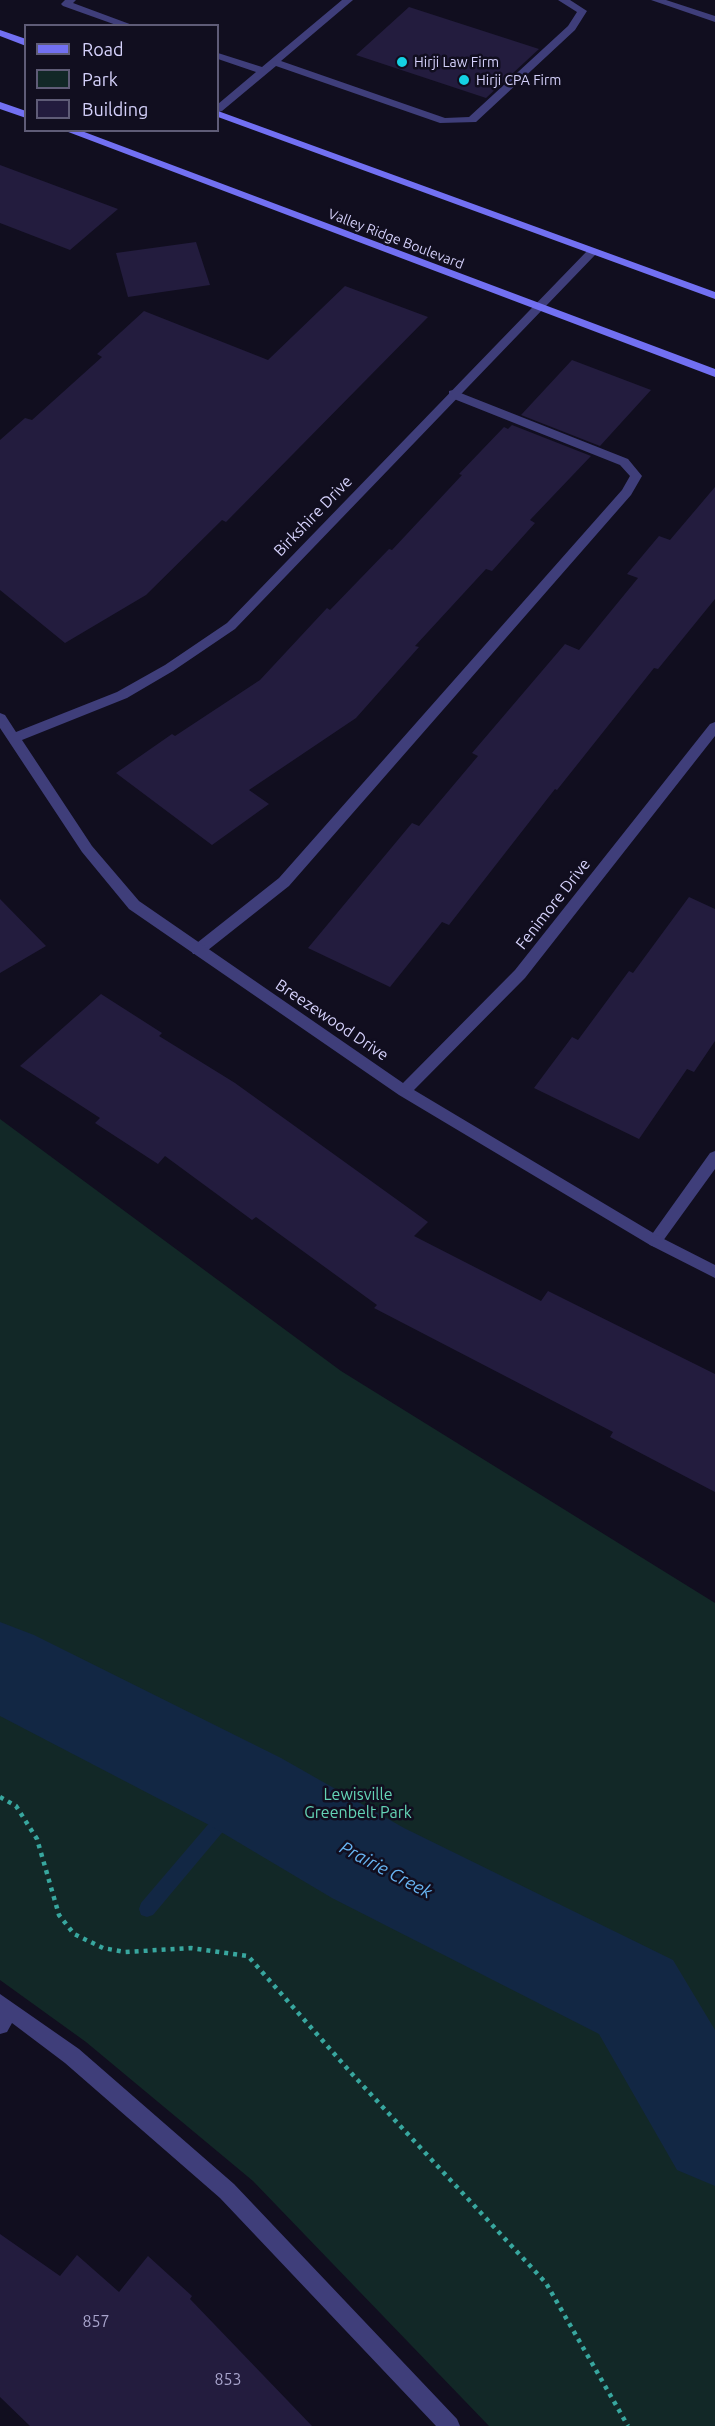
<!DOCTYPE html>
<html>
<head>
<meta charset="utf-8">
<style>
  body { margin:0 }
  #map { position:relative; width:715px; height:2426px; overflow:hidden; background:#110e1f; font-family:Ubuntu,sans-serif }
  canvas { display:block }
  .legend { position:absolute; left:24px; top:24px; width:195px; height:108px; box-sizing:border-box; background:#110e1f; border:2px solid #5f5c77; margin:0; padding:8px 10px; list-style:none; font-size:18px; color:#d5d1fb }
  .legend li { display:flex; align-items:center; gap:12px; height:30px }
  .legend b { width:30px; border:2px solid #5f5c77 }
</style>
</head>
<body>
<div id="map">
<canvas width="715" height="2426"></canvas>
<ul class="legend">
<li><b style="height:8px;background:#7270f2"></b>Road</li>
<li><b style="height:16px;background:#122827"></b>Park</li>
<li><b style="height:16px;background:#231c3e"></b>Building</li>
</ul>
</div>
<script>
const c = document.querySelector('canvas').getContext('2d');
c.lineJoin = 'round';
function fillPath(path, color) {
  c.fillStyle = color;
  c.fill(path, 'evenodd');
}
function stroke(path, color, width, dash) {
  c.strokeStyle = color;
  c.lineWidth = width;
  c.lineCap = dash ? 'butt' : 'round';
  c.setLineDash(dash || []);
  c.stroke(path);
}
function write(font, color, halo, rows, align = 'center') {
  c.font = font + ' Ubuntu,sans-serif';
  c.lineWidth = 5;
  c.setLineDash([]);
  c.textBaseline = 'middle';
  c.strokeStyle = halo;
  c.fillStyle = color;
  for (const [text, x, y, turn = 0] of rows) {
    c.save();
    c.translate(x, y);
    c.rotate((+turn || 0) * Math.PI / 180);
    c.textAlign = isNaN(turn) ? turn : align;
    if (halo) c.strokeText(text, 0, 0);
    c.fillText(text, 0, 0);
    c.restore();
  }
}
fillPath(new Path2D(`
  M 0,1119 L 341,1371 L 715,1603 L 715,2426 L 489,2426 L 253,2181 L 86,2042 L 0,1980 Z`), '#122827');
fillPath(new Path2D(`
  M 246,1784 L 252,1787 L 254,1792 L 252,1797 L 153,1915 L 147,1917 L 141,1915 L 139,1909 L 141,1903 L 240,1787 Z`), '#122744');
fillPath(new Path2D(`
  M 0,1622 L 34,1635 L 281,1758 L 404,1828 L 673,1960 L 715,2030 L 715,2186 L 677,2170 L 599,2034 L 332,1898 L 211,1826 L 0,1716 Z`), '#122744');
fillPath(new Path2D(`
  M 409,7 L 539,49 L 486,98 L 356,55 Z
  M 0,165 L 118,209 L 70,250 L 0,223 Z
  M 196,242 L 210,285 L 128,297 L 116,253 Z
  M 345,286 L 428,317 L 226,522 L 222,520 L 146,595 L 65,643 L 0,590 L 0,440 L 25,418 L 32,420 L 102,357 L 97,354 L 144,311 L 268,360 Z
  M 572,360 L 651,390 L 600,446 L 521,415 Z
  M 512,425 L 591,456 L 530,520 L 535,523 L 492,571 L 486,569 L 415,646 L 419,647 L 356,718 L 249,790 L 269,804 L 212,845 L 116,773 L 172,734 L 175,736 L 260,680 L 327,608 L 330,610 L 389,549 L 392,550 L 462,475 L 459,474 L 504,427 L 508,429 Z
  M 715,487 L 715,599 L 658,669 L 654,668 L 557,790 L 555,789 L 449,925 L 442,922 L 390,987 L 308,948 L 412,823 L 419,826 L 478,756 L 472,753 L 565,644 L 579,650 L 638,578 L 627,574 L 659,536 L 670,540 Z
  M 689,897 L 715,909 L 715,1041 L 694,1072 L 687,1069 L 639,1139 L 534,1088 L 572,1037 L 578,1040 L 629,971 L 633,973 Z
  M 0,899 L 46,946 L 0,973 Z
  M 101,994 L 162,1033 L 159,1036 L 235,1083 L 428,1222 L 414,1236 L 541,1301 L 548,1291 L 715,1374 L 715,1492 L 610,1437 L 613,1432 L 374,1308 L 377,1305 L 256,1217 L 252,1220 L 165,1156 L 158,1164 L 95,1123 L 100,1118 L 20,1066 Z
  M 0,2234 L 60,2276 L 77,2255 L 119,2292 L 148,2256 L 192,2296 L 190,2299 L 312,2426 L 30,2426 L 0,2397 Z`), '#231c3e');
stroke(new Path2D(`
  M 0,1797 L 16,1806 L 37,1839 L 59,1915 L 74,1934 L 103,1948 L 125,1952 L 191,1948 L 248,1956 L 353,2075 L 546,2283 L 628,2426`), '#38a79f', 4.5, [4, 5]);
fillPath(new Path2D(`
  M 65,0 L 76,0 L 73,3 L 135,26 L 119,26 L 63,6 L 61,4 Z
  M 342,0 L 353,0 L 281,61 L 445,118 L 469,117 L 568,26 L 577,12 L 558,0 L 570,0 L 587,11 L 575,30 L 476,122 L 440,123 L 276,66 L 222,111 L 218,112 L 218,104 L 256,72 L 218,59 L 218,53 L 262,67 Z
  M 651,0 L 666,0 L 715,16 L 715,22 Z
  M 453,390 L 628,459 L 642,476 L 631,495 L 289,886 L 203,954 L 193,954 L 191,950 L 193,946 L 279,878 L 622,490 L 630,476 L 620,465 L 449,397 L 449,391 Z
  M 715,1151 L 715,1169 L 660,1245 L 655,1247 L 650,1245 L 647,1241 L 650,1237 L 710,1153 Z
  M 0,1994 L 79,2049 L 234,2184 L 457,2419 L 460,2426 L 436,2426 L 220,2198 L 65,2063 L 12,2023 L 7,2032 L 0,2034 Z`), '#3f3e7a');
fillPath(new Path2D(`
  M 592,249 L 596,250 L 596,254 L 235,629 L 173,671 L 127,698 L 22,740 L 92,846 L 139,901 L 403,1083 L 515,970 L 710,724 L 715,722 L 715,736 L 525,978 L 414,1090 L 660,1237 L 715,1265 L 715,1278 L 650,1245 L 399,1095 L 129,909 L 82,852 L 0,728 L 0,713 L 5,715 L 16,732 L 117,692 L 165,665 L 227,623 L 588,250 Z`), '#3f3e7a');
fillPath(new Path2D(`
  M 0,30 L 26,39 L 26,46 L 0,36 Z
  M 0,102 L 26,111 L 26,118 L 0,109 Z
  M 218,111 L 715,292 L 715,299 L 218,117 Z
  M 63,130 L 79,130 L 715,369 L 715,377 Z`), '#7270f2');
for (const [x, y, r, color] of [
  [402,62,6,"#14d1e3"],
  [464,80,6,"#14d1e3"]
]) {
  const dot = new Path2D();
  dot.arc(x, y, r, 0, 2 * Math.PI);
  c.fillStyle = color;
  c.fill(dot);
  stroke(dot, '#110e1f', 2);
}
write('14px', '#d5d1fb', '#110e1f', [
  ["Hirji Law Firm",414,62],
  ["Hirji CPA Firm",476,80]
], 'left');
write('14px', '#d5d1fb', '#110e1f', [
  ["Valley Ridge Boulevard",396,239,21]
]);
write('16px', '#d5d1fb', '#110e1f', [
  ["Birkshire Drive",313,516,-46],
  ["Fenimore Drive",553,904,-52],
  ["Breezewood Drive",332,1020,34]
]);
write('16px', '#64d4b6', '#110e1f', [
  ["Lewisville",358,1795],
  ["Greenbelt Park",358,1813]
]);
write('16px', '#a8a4cc', null, [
  ["857",96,2322],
  ["853",228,2380]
]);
write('italic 18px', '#68b4f2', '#110e1f', [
  ["Prairie Creek",386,1870,28]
]);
</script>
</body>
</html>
